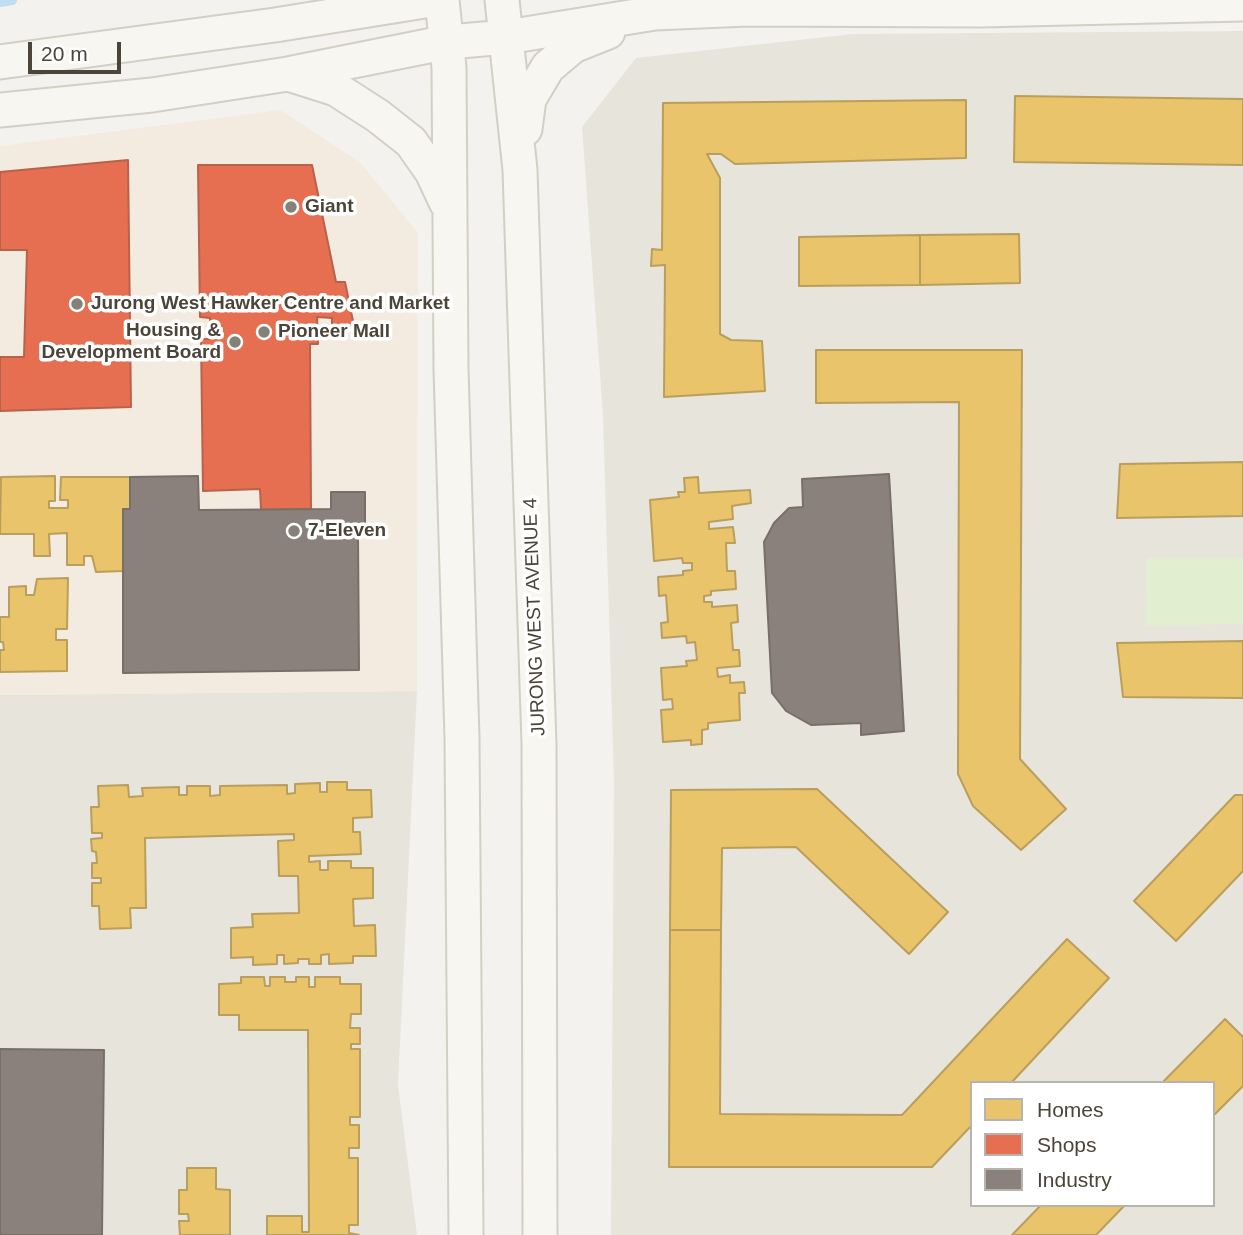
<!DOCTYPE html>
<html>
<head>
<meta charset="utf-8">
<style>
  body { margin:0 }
  #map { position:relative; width:1243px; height:1235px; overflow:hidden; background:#f4f2ee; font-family:Arial,sans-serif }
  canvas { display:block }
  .legend { position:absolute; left:970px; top:1081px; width:245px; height:126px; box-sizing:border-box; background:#fff; border:2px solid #b7b4b0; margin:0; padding:9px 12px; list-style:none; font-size:21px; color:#4b4439 }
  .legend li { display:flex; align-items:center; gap:14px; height:35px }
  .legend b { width:35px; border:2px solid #b7b4b0 }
  .scale { position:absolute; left:28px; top:42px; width:93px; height:32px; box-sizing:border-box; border:4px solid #4b4439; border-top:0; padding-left:9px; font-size:21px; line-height:24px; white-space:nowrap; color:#4b4439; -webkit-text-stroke:5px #fff; paint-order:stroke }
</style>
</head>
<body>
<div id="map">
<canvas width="1243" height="1235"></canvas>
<ul class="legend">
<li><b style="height:19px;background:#e9c46a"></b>Homes</li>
<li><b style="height:19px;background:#e76f51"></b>Shops</li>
<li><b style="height:19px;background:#8a817c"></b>Industry</li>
</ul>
<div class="scale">20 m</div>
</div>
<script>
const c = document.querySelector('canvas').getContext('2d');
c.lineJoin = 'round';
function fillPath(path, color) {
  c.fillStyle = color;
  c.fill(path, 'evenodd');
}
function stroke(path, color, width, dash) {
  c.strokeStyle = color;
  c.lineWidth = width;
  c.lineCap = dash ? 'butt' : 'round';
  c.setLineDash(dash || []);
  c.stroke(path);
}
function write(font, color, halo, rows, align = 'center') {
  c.font = font + ' Arial,sans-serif';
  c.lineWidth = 7;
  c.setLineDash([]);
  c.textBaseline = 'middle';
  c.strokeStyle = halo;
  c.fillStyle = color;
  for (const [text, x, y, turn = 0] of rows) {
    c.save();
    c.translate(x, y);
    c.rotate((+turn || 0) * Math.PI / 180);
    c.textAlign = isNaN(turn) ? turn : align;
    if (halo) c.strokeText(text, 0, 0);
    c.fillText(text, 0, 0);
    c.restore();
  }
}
fillPath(new Path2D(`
  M 1243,31 L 1243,1235 L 611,1235 L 614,781 L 603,416 L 582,127 L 636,58 L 853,34 ZM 972,1083 L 1213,1083 L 1213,1205 L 972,1205 Z
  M 417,691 L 398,1085 L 417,1235 L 0,1235 L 0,695 Z`), '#e7e4dc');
fillPath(new Path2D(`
  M 280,110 L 360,162 L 418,233 L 417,691 L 0,695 L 0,146 Z`), '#f3ebdf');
fillPath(new Path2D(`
  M 1147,558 L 1243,558 L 1243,624 L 1145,626 Z`), '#e1eecf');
const homes = new Path2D(`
  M 1015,96 L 1243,99 L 1243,165 L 1014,162 Z
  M 966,100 L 966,158 L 735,164 L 721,154 L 707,154 L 720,178 L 720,334 L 731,340 L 762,341 L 765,391 L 664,397 L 665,265 L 651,266 L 652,249 L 662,250 L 663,103 Z
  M 1019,234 L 1020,283 L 920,285 L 920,235 Z
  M 920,235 L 920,285 L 799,286 L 799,237 Z
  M 816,350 L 1022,350 L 1020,759 L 1066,809 L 1021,850 L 973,806 L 958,774 L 959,402 L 816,403 Z
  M 1243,462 L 1243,516 L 1117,518 L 1120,464 Z
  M 55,476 L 55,501 L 49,501 L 49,508 L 68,508 L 68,500 L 60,500 L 61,477 L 130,477 L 130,509 L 123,509 L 123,571 L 96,572 L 92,556 L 84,556 L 84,565 L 67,565 L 67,533 L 49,534 L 50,556 L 34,556 L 34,534 L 0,534 L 1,477 Z
  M 698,477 L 699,493 L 750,490 L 751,503 L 732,506 L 733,519 L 709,522 L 709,529 L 733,527 L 735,543 L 726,543 L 727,571 L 735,571 L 736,589 L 711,591 L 711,595 L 704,596 L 704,602 L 712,602 L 712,607 L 737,605 L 738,622 L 731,623 L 733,650 L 739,650 L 740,666 L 717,668 L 718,677 L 730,675 L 730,683 L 744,682 L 745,693 L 739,693 L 740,720 L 708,723 L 708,729 L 702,730 L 702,744 L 691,745 L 691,740 L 663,742 L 661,710 L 673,709 L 672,699 L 663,700 L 661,668 L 687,666 L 686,661 L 697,660 L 695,642 L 687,643 L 686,636 L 662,638 L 661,623 L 668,622 L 666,595 L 659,596 L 658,577 L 683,575 L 683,571 L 692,570 L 692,563 L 683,563 L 682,558 L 654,561 L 650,500 L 679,497 L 678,492 L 685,492 L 684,478 Z
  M 68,578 L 67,629 L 56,629 L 56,640 L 67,640 L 67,671 L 0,672 L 0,650 L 4,650 L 3,642 L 0,642 L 0,617 L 9,617 L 9,587 L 26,586 L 26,595 L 34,595 L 37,579 Z
  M 1243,641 L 1243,698 L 1123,697 L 1117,643 Z
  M 327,782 L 347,782 L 347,790 L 371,790 L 372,817 L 353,818 L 353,832 L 360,832 L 361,854 L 309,856 L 309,862 L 320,861 L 320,870 L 328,870 L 328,861 L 351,861 L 351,868 L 373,868 L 373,898 L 353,899 L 354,926 L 375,925 L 376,956 L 353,956 L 353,963 L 329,964 L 329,954 L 321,955 L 321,964 L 309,964 L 309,959 L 298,959 L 298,963 L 284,964 L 284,955 L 277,955 L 277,964 L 253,965 L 253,957 L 231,958 L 231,928 L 253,927 L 252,914 L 299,913 L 298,876 L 279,876 L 278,841 L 294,840 L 294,834 L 145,838 L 146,908 L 130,908 L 131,928 L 100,929 L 99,906 L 92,906 L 92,883 L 101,883 L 101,878 L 92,878 L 92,863 L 97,863 L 96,852 L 92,851 L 91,839 L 102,838 L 102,833 L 92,833 L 91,807 L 99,807 L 98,786 L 128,785 L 129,797 L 143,796 L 142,788 L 179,787 L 179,795 L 187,795 L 187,786 L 210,786 L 210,796 L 220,795 L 220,786 L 287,785 L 287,794 L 295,793 L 295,784 L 320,783 L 320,792 L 327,792 Z
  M 817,789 L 948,912 L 909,954 L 796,847 L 722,848 L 721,930 L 670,930 L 671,790 Z
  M 1235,795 L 1243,795 L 1243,871 L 1176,941 L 1134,901 Z
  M 670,930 L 721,930 L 720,1114 L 902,1115 L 1067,939 L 1109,978 L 1011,1083 L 972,1083 L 972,1125 L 932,1167 L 669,1167 Z
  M 241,977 L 264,977 L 265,986 L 270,986 L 270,977 L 285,977 L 285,982 L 296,982 L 296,977 L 309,977 L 309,987 L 315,987 L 315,977 L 340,977 L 340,984 L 361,984 L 361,1014 L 351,1014 L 350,1028 L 360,1028 L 360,1044 L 351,1044 L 351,1049 L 360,1049 L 360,1117 L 350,1117 L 350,1125 L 359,1125 L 359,1148 L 349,1148 L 349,1158 L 358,1158 L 358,1225 L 349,1225 L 349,1233 L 359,1235 L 267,1235 L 267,1216 L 302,1216 L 302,1232 L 309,1232 L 308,1030 L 239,1030 L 239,1015 L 219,1015 L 219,984 L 241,983 Z
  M 1225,1019 L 1243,1037 L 1243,1086 L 1213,1116 L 1213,1083 L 1162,1083 Z
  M 187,1168 L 216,1168 L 216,1189 L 230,1190 L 230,1235 L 180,1235 L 179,1221 L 189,1221 L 188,1214 L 179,1214 L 179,1190 L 187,1190 Z
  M 1041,1205 L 1125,1205 L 1096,1235 L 1012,1235 Z`);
fillPath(homes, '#e9c46a');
stroke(homes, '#ba9e5b', 2);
const shops = new Path2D(`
  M 128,160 L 131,407 L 0,411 L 0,357 L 24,357 L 27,250 L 0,250 L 0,172 Z
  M 198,165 L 312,165 L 335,277 L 336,282 L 345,282 L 354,326 L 332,326 L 332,318 L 317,317 L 318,344 L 310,344 L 311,509 L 261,510 L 260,489 L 203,491 L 201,339 L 210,339 L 210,318 L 200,317 Z`);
fillPath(shops, '#e76f51');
stroke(shops, '#b8624a', 2);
const industry = new Path2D(`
  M 889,474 L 904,731 L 861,735 L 861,723 L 811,725 L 786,711 L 772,693 L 764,542 L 774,523 L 789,508 L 803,507 L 802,479 Z
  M 198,476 L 199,510 L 331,509 L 331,492 L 365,492 L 365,534 L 358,535 L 359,670 L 123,673 L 123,509 L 130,509 L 130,477 Z
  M 0,1049 L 104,1050 L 102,1235 L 0,1235 Z`);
fillPath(industry, '#8a817c');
stroke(industry, '#776f68', 2);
stroke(new Path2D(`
  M 0,2 L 12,0`), '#c0ddf1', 10);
const secondary = new Path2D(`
  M 442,0 L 449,68 L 451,369 L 462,738 L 466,1235
  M 502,0 L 520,170 L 539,744 L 540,1235
  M 0,62 L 275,25 L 431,0
  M 292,75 L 336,89 L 378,116 L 411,142 L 432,172 L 446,202
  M 0,110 L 152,95 L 288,74 L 448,42 L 507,37 L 655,13 L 747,9 L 981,10 L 1243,4
  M 525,129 L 529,99 L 548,67 L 573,46 L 608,32`);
stroke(secondary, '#d3cfc5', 37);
stroke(secondary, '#f7f6f1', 33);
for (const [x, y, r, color] of [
  [291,207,7,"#868178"],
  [77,304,7,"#868178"],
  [264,332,7,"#868178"],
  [235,342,7,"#868178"],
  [294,531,7,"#868178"]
]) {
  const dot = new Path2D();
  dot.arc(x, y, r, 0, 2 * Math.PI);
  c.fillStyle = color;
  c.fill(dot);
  stroke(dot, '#fff', 2.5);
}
write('bold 19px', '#4b4439', '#fff', [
  ["Giant",305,207],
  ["Jurong West Hawker Centre and Market",91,304],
  ["Housing &",221,331,"right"],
  ["Development Board",221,353,"right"],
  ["Pioneer Mall",278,332],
  ["7-Eleven",308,531]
], 'left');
write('19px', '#4b4439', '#fff', [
  ["JURONG WEST AVENUE 4",535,617,-92]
]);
</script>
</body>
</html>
